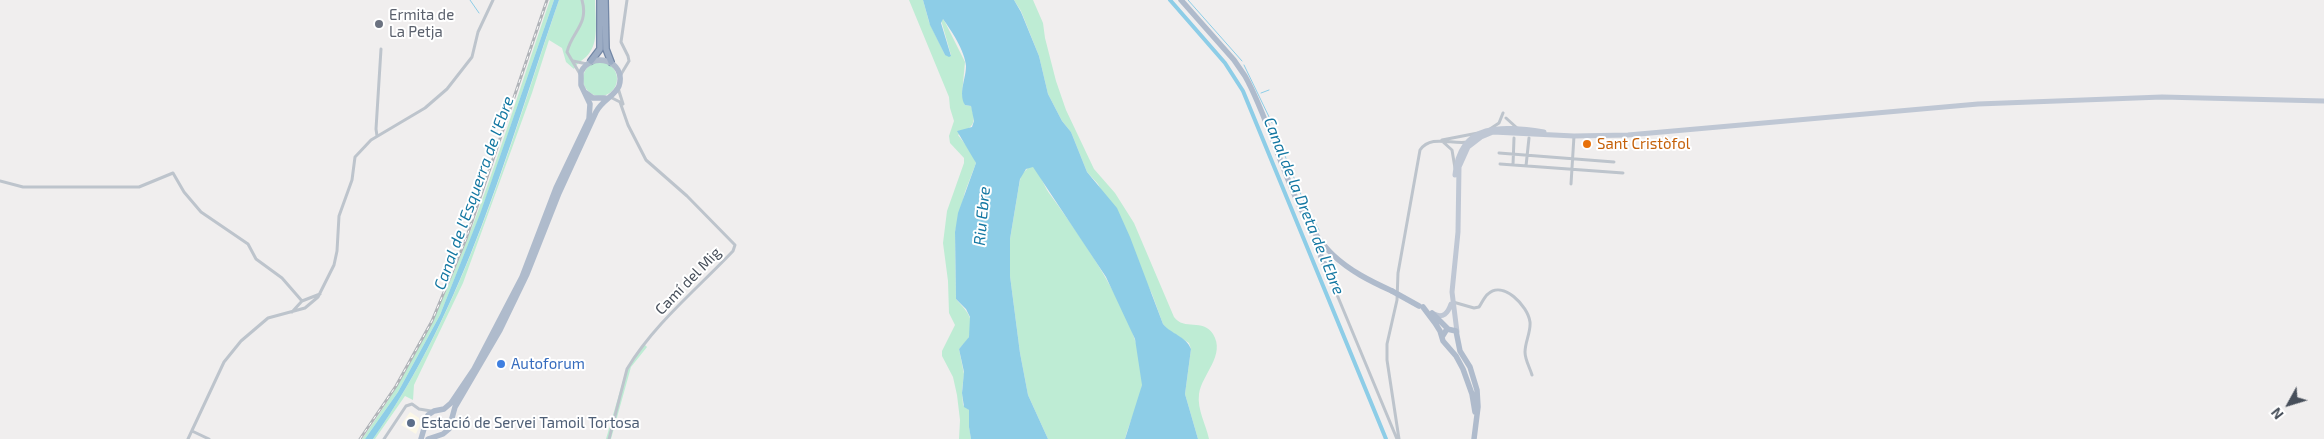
<!DOCTYPE html>
<html>
<head>
<meta charset="utf-8">
<style>
  body { margin:0 }
  #map { position:relative; width:2324px; height:439px; overflow:hidden; background:#f0eeee; font-family:"Exo 2",sans-serif }
  canvas { display:block }
  .north { position:absolute; left:2264px; top:379px; width:50px; height:50px; -webkit-text-stroke:4px #fff; paint-order:stroke; rotate:231deg; font-size:14px; font-weight:700; line-height:20px; text-align:center; color:#474f5a }
  .north::after { content:''; display:block; margin:auto; width:18px; height:22px; background:#474f5a; clip-path:polygon(50% 0,100% 100%,50% 72%,0 100%) }
</style>
</head>
<body>
<div id="map">
<canvas width="2324" height="439"></canvas>
<div class="north">N</div>
</div>
<script>
const c = document.querySelector('canvas').getContext('2d');
c.lineJoin = 'round';
function fillPath(path, color) {
  c.fillStyle = color;
  c.fill(path, 'evenodd');
}
function stroke(path, color, width, dash) {
  c.strokeStyle = color;
  c.lineWidth = width;
  c.lineCap = dash ? 'butt' : 'round';
  c.setLineDash(dash || []);
  c.stroke(path);
}
function write(font, color, halo, rows, align = 'center') {
  c.font = font + ' "Exo 2",sans-serif';
  c.lineWidth = 4;
  c.setLineDash([]);
  c.textBaseline = 'middle';
  c.strokeStyle = halo;
  c.fillStyle = color;
  for (const [text, x, y, turn = 0] of rows) {
    c.save();
    c.translate(x, y);
    c.rotate((+turn || 0) * Math.PI / 180);
    c.textAlign = isNaN(turn) ? turn : align;
    if (halo) c.strokeText(text, 0, 0);
    c.fillText(text, 0, 0);
    c.restore();
  }
}
fillPath(new Path2D(`
  M 410,412 L 419,418 L 420,425 L 416,434 L 401,425 Z`), '#fbf7e7');
fillPath(new Path2D(`
  M 550,0 L 554,0 L 480,215 L 440,315 L 398,392 L 365,439 L 362,439 C 457,309 498,150 550,0 Z
  M 559,0 L 595,0 C 595,15 599,40 590,52 C 585,60 578,61 574,69 L 566,62 L 562,48 L 549,40 L 532,93 L 463,283 L 414,385 L 413,400 L 405,396 L 375,439 L 373,439 C 466,308 508,150 559,0 Z
  M 909,0 L 923,0 L 929,22 L 945,55 L 951,55 L 941,20 L 943,19 L 945,22 L 965,62 L 962,94 L 965,105 L 971,106 C 977,125 973,126 958,135 L 972,153 L 976,163 L 965,192 L 955,232 L 956,299 C 966,311 976,318 969,337 C 967,342 962,345 959,349 L 964,374 L 962,390 L 963,405 L 969,410 L 969,426 L 971,439 L 959,439 L 960,420 L 957,395 L 953,377 L 942,356 L 942,351 L 955,325 L 949,313 L 948,281 L 943,243 L 947,211 L 964,163 L 964,158 L 950,143 L 949,136 L 954,121 L 950,108 L 949,97 Z
  M 1014,0 L 1033,0 L 1043,23 L 1045,38 L 1056,81 L 1066,110 L 1094,169 L 1115,193 L 1134,223 L 1174,317 C 1184,331 1203,318 1213,334 C 1226,355 1202,374 1199,394 C 1197,410 1206,424 1209,439 L 1198,439 L 1185,394 L 1191,349 L 1189,343 L 1167,329 L 1163,324 L 1152,294 L 1098,184 L 1087,172 L 1071,132 L 1062,121 L 1048,94 L 1039,56 L 1021,11 Z
  M583 79a17 17 0 1 1 34 0a17 17 0 1 1-34 0Z
  M 1029,167 L 1034,167 C 1041,175 1043,184 1049,193 C 1081,237 1148,330 1142,385 C 1140,404 1129,421 1125,439 L 1048,439 L 1028,395 L 1020,353 L 1010,276 L 1010,239 L 1018,191 L 1021,175 Z
  M 644,344 L 647,347 L 631,367 L 611,439 L 606,439 L 627,367 Z`), '#beecd4');
fillPath(new Path2D(`
  M 554,0 L 559,0 C 507,150 466,308 373,439 L 365,439 L 398,392 L 440,315 L 480,214 Z
  M 923,0 L 1014,0 L 1021,12 L 1039,56 L 1048,94 L 1062,121 L 1071,132 L 1087,172 L 1117,208 L 1130,237 L 1163,324 C 1171,334 1186,336 1191,349 L 1185,394 L 1198,439 L 1125,439 L 1142,385 L 1135,339 L 1106,277 L 1033,167 L 1026,169 L 1020,179 L 1010,239 L 1010,276 L 1020,353 L 1028,395 L 1048,439 L 971,439 L 969,427 L 969,410 L 964,407 L 962,393 L 964,372 L 959,349 L 969,337 L 970,317 L 966,309 L 956,299 L 955,232 L 958,213 L 976,163 L 957,131 L 972,127 L 974,121 L 971,106 L 965,105 C 958,93 966,79 966,66 C 965,51 951,30 943,19 L 941,23 L 951,56 L 949,57 L 945,55 L 930,25 Z`), '#8dcde7');
stroke(new Path2D(`
  M 470,0 L 479,13
  M 1188,0 L 1242,61
  M 1244,65 L 1272,123
  M 1261,93 L 1269,90
  M 1273,127 L 1283,152
  M 1285,156 L 1307,209 L 1319,230`), '#8dcde7', 1);
stroke(new Path2D(`
  M 1170,0 L 1225,63 L 1243,91 L 1386,439`), '#8dcde7', 4);
const trunk = new Path2D(`
  M 605,0 L 606,49 L 611,62
  M 591,61 L 600,49 L 600,0`);
stroke(trunk, '#7387a6', 8);
stroke(new Path2D(`
  M 627,0 L 621,42 L 628,56 L 629,61
  M 573,61 L 587,64
  M 580,74 L 567,52 C 572,31 589,25 582,0
  M 620,76 L 629,61
  M 618,88 L 623,104
  M 1506,118 L 1517,128
  M 1490,129 L 1499,123 L 1503,113
  M 377,136 L 376,129 L 381,49
  M 1442,140 L 1478,133
  M 1442,141 L 1452,150 L 1455,168
  M 1499,153 L 1614,162
  M 1500,164 L 1623,173
  M 1513,165 L 1514,138
  M 1526,166 L 1529,138
  M 0,181 L 23,187 L 139,187 L 173,173 L 184,192 L 201,212 L 248,244 L 256,259 L 282,278 L 302,301
  M 1571,184 L 1574,136
  M 1328,273 L 1397,439
  M 1453,302 L 1474,308 L 1479,307 C 1482,303 1484,297 1488,294 C 1503,280 1528,306 1530,322 C 1531,332 1525,342 1525,352 C 1525,360 1530,368 1532,375
  M 292,312 L 302,301 L 320,294
  M 192,431 L 209,439
  M 188,439 L 224,362 L 241,341 L 268,318 L 305,308 L 318,297 L 334,265 L 337,251 L 339,216 L 352,180 L 355,157 L 371,140 L 425,108 L 447,89 L 472,57 L 478,32 L 493,0
  M 384,439 L 406,406 L 412,404 L 419,409 L 431,411
  M 609,439 L 627,369 C 654,324 697,289 733,251 L 735,245 L 687,196 L 646,160 L 628,125 L 620,102 L 610,97
  M 1399,439 L 1387,360 L 1387,344 L 1397,300 L 1398,273 L 1420,150 C 1431,134 1452,145 1468,142`), '#bdc4cc', 3);
stroke(new Path2D(`
  M 1455,175 C 1460,121 1503,126 1544,132
  M 1434,314 C 1443,319 1448,313 1451,304
  M 1457,332 L 1452,292 L 1458,232 L 1459,167 L 1468,147 L 1481,137 L 1493,132 L 1574,136 L 1628,135 L 1978,104 L 2162,97 L 2324,101`), '#bfc7d4', 5);
stroke(new Path2D(`
  M 1181,0 L 1234,60 L 1245,76 C 1275,129 1290,214 1333,255 C 1350,271 1370,281 1392,291
  M 586,93 L 593,98 L 605,98
  M 1318,239 L 1321,257 L 1328,272
  M 1328,272 L 1327,267 L 1333,255
  M 1423,307 L 1435,323 L 1440,331 L 1443,341 L 1456,356 L 1463,369 L 1472,394 L 1475,412
  M 1432,313 L 1448,329
  M 1442,337 L 1447,329 L 1456,331 L 1460,351 L 1470,367 L 1477,390 L 1478,407 L 1474,439
  M 421,439 L 428,415 L 434,411 L 444,409 L 451,403 L 474,369 L 522,277 L 556,188 L 589,119 L 590,104 L 581,85 L 581,72 C 592,50 627,61 619,86 C 615,96 602,100 596,112 L 559,193 L 527,274 L 500,330 L 455,407 L 449,429 L 443,434 L 428,439`), '#afbbcc', 5.5);
stroke(trunk, '#9cacc4', 5.5);
const rail = new Path2D(`
  M 360,439 L 396,386 L 432,321 L 466,239 L 547,0`);
stroke(rail, '#b0b3b8', 3);
stroke(rail, '#fff', 1, [4]);
stroke(new Path2D(`
  M 1392,291 L 1419,306`), '#afbbcc', 5.5);
for (const [x, y, r, color] of [
  [379,24,5,"#6b7280"],
  [1587,144,5,"#e8710a"],
  [501,364,5,"#3f7fe0"],
  [411,423,5,"#5c6f8a"]
]) {
  const dot = new Path2D();
  dot.arc(x, y, r, 0, 2 * Math.PI);
  c.fillStyle = color;
  c.fill(dot);
  stroke(dot, '#fff', 2);
}
write('15px', '#5b616d', '#fff', [
  ["Ermita de",389,15],
  ["La Petja",389,32]
], 'left');
write('15px', '#c56008', '#fff', [
  ["Sant Cristòfol",1597,144]
], 'left');
write('15px', '#474f5a', '#fff', [
  ["Camí del Mig",688,281,-46]
]);
write('15px', '#366cbe', '#fff', [
  ["Autoforum",511,364]
], 'left');
write('15px', '#4e5e75', '#fff', [
  ["Estació de Servei Tamoil Tortosa",421,423]
], 'left');
write('italic 16px', '#1377a2', '#fff', [
  ["Canal de l'Esquerra de l'Ebre",474,193,-70],
  ["Canal de la Dreta de l'Ebre",1304,206,68],
  ["Riu Ebre",982,216,-85]
]);
</script>
</body>
</html>
